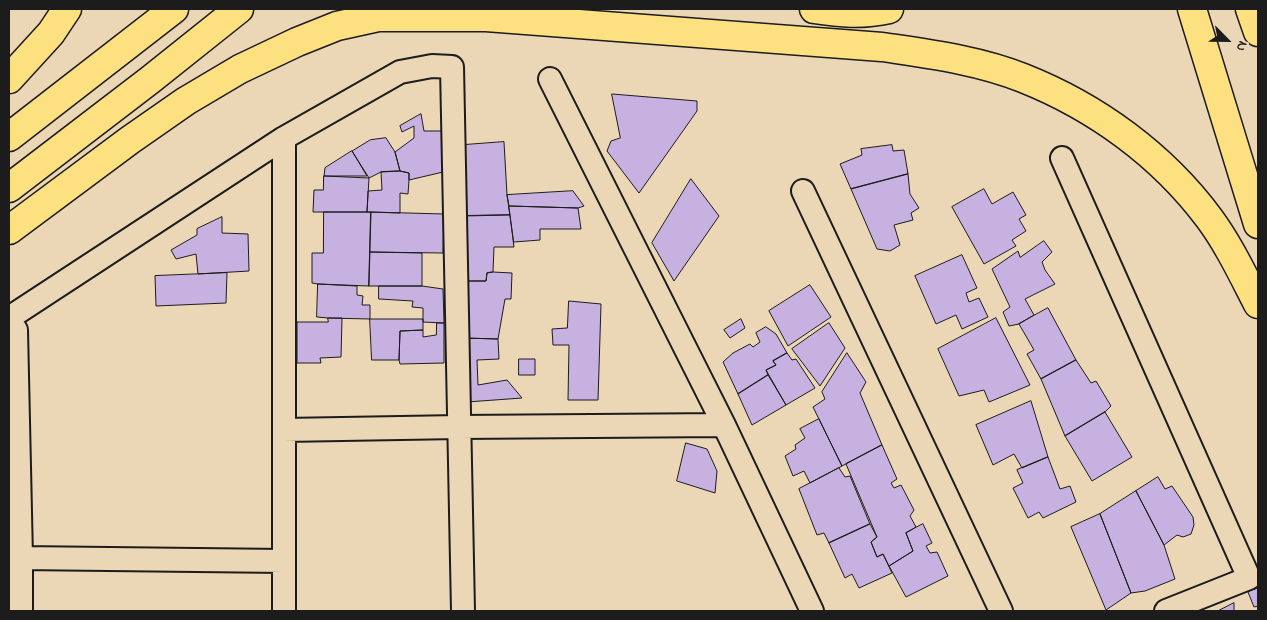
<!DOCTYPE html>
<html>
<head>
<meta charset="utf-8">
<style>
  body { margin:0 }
  #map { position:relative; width:1267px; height:620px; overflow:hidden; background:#ebd6b5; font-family:"Indie Flower",sans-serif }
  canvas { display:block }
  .frame { position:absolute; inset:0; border:10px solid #1c1c1c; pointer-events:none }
  .north { position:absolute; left:1202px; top:15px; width:50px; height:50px; -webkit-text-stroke:4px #ebd6b5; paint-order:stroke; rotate:113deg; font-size:14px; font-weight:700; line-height:20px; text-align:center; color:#1c1c1c }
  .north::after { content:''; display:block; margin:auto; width:18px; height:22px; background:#1c1c1c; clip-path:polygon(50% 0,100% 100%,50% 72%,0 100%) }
</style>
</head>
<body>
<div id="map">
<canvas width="1267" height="620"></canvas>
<div class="frame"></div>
<div class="north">N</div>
</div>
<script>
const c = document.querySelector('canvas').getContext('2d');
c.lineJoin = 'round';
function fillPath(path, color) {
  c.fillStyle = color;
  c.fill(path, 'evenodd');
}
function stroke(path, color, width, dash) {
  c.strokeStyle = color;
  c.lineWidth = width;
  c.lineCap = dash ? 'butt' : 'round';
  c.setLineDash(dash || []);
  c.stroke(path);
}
const building = new Path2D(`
  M 612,94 L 697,101 L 697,111 L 639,193 L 607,151 L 611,141 L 620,138 Z
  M 421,114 L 424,131 L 443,131 L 443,172 L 409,180 L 409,173 L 400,171 L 395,152 L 414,138 L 414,126 L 402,132 L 400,126 Z
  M 386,138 L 395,152 L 400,171 L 381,172 L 369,178 L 352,151 L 370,140 Z
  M 504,142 L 507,195 L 510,215 L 463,216 L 464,145 Z
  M 892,145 L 893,151 L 904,150 L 908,174 L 851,189 L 840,164 L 862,155 L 861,149 Z
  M 352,151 L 367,176 L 324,176 L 325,168 Z
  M 400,171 L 409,173 L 409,180 L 408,194 L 400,193 L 400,213 L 367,212 L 368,191 L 382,190 L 381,172 Z
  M 908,174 L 910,194 L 919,208 L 911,213 L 913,220 L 894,225 L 900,245 L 890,251 L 877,249 L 851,189 Z
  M 324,176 L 369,178 L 367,212 L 313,212 L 314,190 L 323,190 Z
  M 691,179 L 719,216 L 674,281 L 652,243 Z
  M 984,189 L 992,204 L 1013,192 L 1026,215 L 1019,219 L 1026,231 L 1012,240 L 1016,246 L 984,264 L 952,207 Z
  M 573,191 L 584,206 L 578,208 L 509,206 L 507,195 Z
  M 509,206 L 578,208 L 581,229 L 540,229 L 540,240 L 514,242 Z
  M 324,212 L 371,212 L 369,286 L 318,284 L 312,283 L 312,253 L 323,253 Z
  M 371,212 L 444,214 L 443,253 L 370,252 Z
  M 510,215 L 514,247 L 494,247 L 493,272 L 487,273 L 486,281 L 466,281 L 463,216 Z
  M 222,217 L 222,233 L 248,234 L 249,271 L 198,274 L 196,254 L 176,259 L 171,250 L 197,235 L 197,229 Z
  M 1044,241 L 1052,252 L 1042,262 L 1045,270 L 1055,284 L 1025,299 L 1034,315 L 1019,324 L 1009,326 L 1003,312 L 1010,307 L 992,269 L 1018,251 L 1020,257 Z
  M 370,252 L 422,253 L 422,286 L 369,286 Z
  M 962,255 L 977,288 L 966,293 L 969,302 L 979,298 L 988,317 L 962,329 L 956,315 L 936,324 L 915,276 Z
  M 493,272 L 512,273 L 511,299 L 505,299 L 498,339 L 464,338 L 466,281 L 486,281 L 487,273 Z
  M 227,273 L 226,303 L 156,306 L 155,276 Z
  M 318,284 L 357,286 L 357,295 L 363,296 L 362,305 L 370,305 L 370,319 L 328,318 L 317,317 Z
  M 810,285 L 831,317 L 788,346 L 769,311 Z
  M 379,286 L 422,286 L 443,289 L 444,323 L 423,322 L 423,308 L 412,307 L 413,301 L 379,299 Z
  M 569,301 L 601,304 L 598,400 L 568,400 L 569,345 L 553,345 L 552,329 L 567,328 Z
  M 1048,308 L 1076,360 L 1041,379 L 1027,354 L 1034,350 L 1019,324 Z
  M 328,318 L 342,318 L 341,357 L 320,358 L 321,363 L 297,363 L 297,322 L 328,322 Z
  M 996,318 L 1030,385 L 989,402 L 984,390 L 959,396 L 938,349 Z
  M 370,319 L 423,319 L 423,330 L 400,331 L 399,360 L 372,360 Z
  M 741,319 L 745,328 L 730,338 L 724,330 Z
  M 437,323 L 444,323 L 444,363 L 400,364 L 399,360 L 400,331 L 423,330 L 423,337 L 436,335 Z
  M 829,323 L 845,348 L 820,386 L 792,349 Z
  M 766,327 L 776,334 L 787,353 L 773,361 L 776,365 L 766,370 L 768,375 L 738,394 L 723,362 L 733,353 L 750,344 L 753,347 L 760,342 L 756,333 Z
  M 464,338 L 498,339 L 499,359 L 477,360 L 478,385 L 507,380 L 522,398 L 467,402 Z
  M 787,353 L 792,360 L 796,359 L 815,388 L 786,405 L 766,370 L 776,365 L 773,361 Z
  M 847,353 L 866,382 L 860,393 L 882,445 L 842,466 L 813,407 L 825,399 L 822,392 Z
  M 519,359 L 535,359 L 535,375 L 519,375 Z
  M 1076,360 L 1091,383 L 1096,381 L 1111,406 L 1105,412 L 1065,436 L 1041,379 Z
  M 768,375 L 786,405 L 752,425 L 738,394 Z
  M 1031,401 L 1048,457 L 1022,468 L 1014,454 L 993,465 L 976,425 Z
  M 1105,412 L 1132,457 L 1092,481 L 1065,436 Z
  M 819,419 L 842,466 L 810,483 L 804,471 L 793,476 L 785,456 L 796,449 L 795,445 L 805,438 L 800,429 Z
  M 686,443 L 707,449 L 717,471 L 715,493 L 677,481 Z
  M 882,445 L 897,479 L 891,483 L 894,488 L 901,485 L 914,510 L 910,516 L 916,527 L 906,533 L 913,551 L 889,566 L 883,554 L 877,557 L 871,542 L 877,537 L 846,464 Z
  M 1048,457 L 1060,489 L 1070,486 L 1076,502 L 1043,518 L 1039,512 L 1028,518 L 1013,488 L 1023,483 L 1017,470 Z
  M 839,468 L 845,477 L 850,476 L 870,524 L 829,543 L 824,533 L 817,535 L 799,489 Z
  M 1158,477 L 1165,489 L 1172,486 L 1193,517 L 1194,525 L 1191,534 L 1183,537 L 1177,535 L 1164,545 L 1136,491 Z
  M 1136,491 L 1164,545 L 1175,579 L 1145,591 L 1131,593 L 1100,514 Z
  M 1100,514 L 1131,593 L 1106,610 L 1071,527 Z
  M 870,524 L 877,537 L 871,542 L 877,557 L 883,554 L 892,573 L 859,588 L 852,574 L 845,578 L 829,543 Z
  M 923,524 L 932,543 L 926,546 L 930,553 L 937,552 L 948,576 L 906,597 L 889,566 L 913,551 L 906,533 Z
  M 1258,588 L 1258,606 L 1254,607 L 1248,592 Z
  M 1234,603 L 1234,611 L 1218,611 Z`);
fillPath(building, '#c6b1e1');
stroke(building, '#1c1c1c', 1);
const street = new Path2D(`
  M 550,79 L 724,425 L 812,611
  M 1062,158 L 1249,578 L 1166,611
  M 803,191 L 1001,611
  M 9,318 L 284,138 L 400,72 L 432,66 L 452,67 L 463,611
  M 9,319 L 16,330 L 21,558 L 21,611
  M 284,430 L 459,427 L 724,425
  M 21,558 L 284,561
  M 284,611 L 284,138`);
const highway = new Path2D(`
  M 814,9 C 840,13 862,15 889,9
  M 1192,9 L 1258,224
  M 1250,9 L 1258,32
  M 9,79 L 51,33 L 67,9
  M 9,137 L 174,9
  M 9,188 L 150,80 L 239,9
  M 9,230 L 130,140 L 186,101 L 240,69 L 297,42 L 337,26 L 378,17 L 486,17 L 882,47 C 929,54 978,60 1023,78 C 1096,107 1162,155 1209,218 C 1229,245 1243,275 1258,304`);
stroke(street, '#1c1c1c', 26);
stroke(highway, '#1c1c1c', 31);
stroke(street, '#ebd6b5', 22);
stroke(highway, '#fde080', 28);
</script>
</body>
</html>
